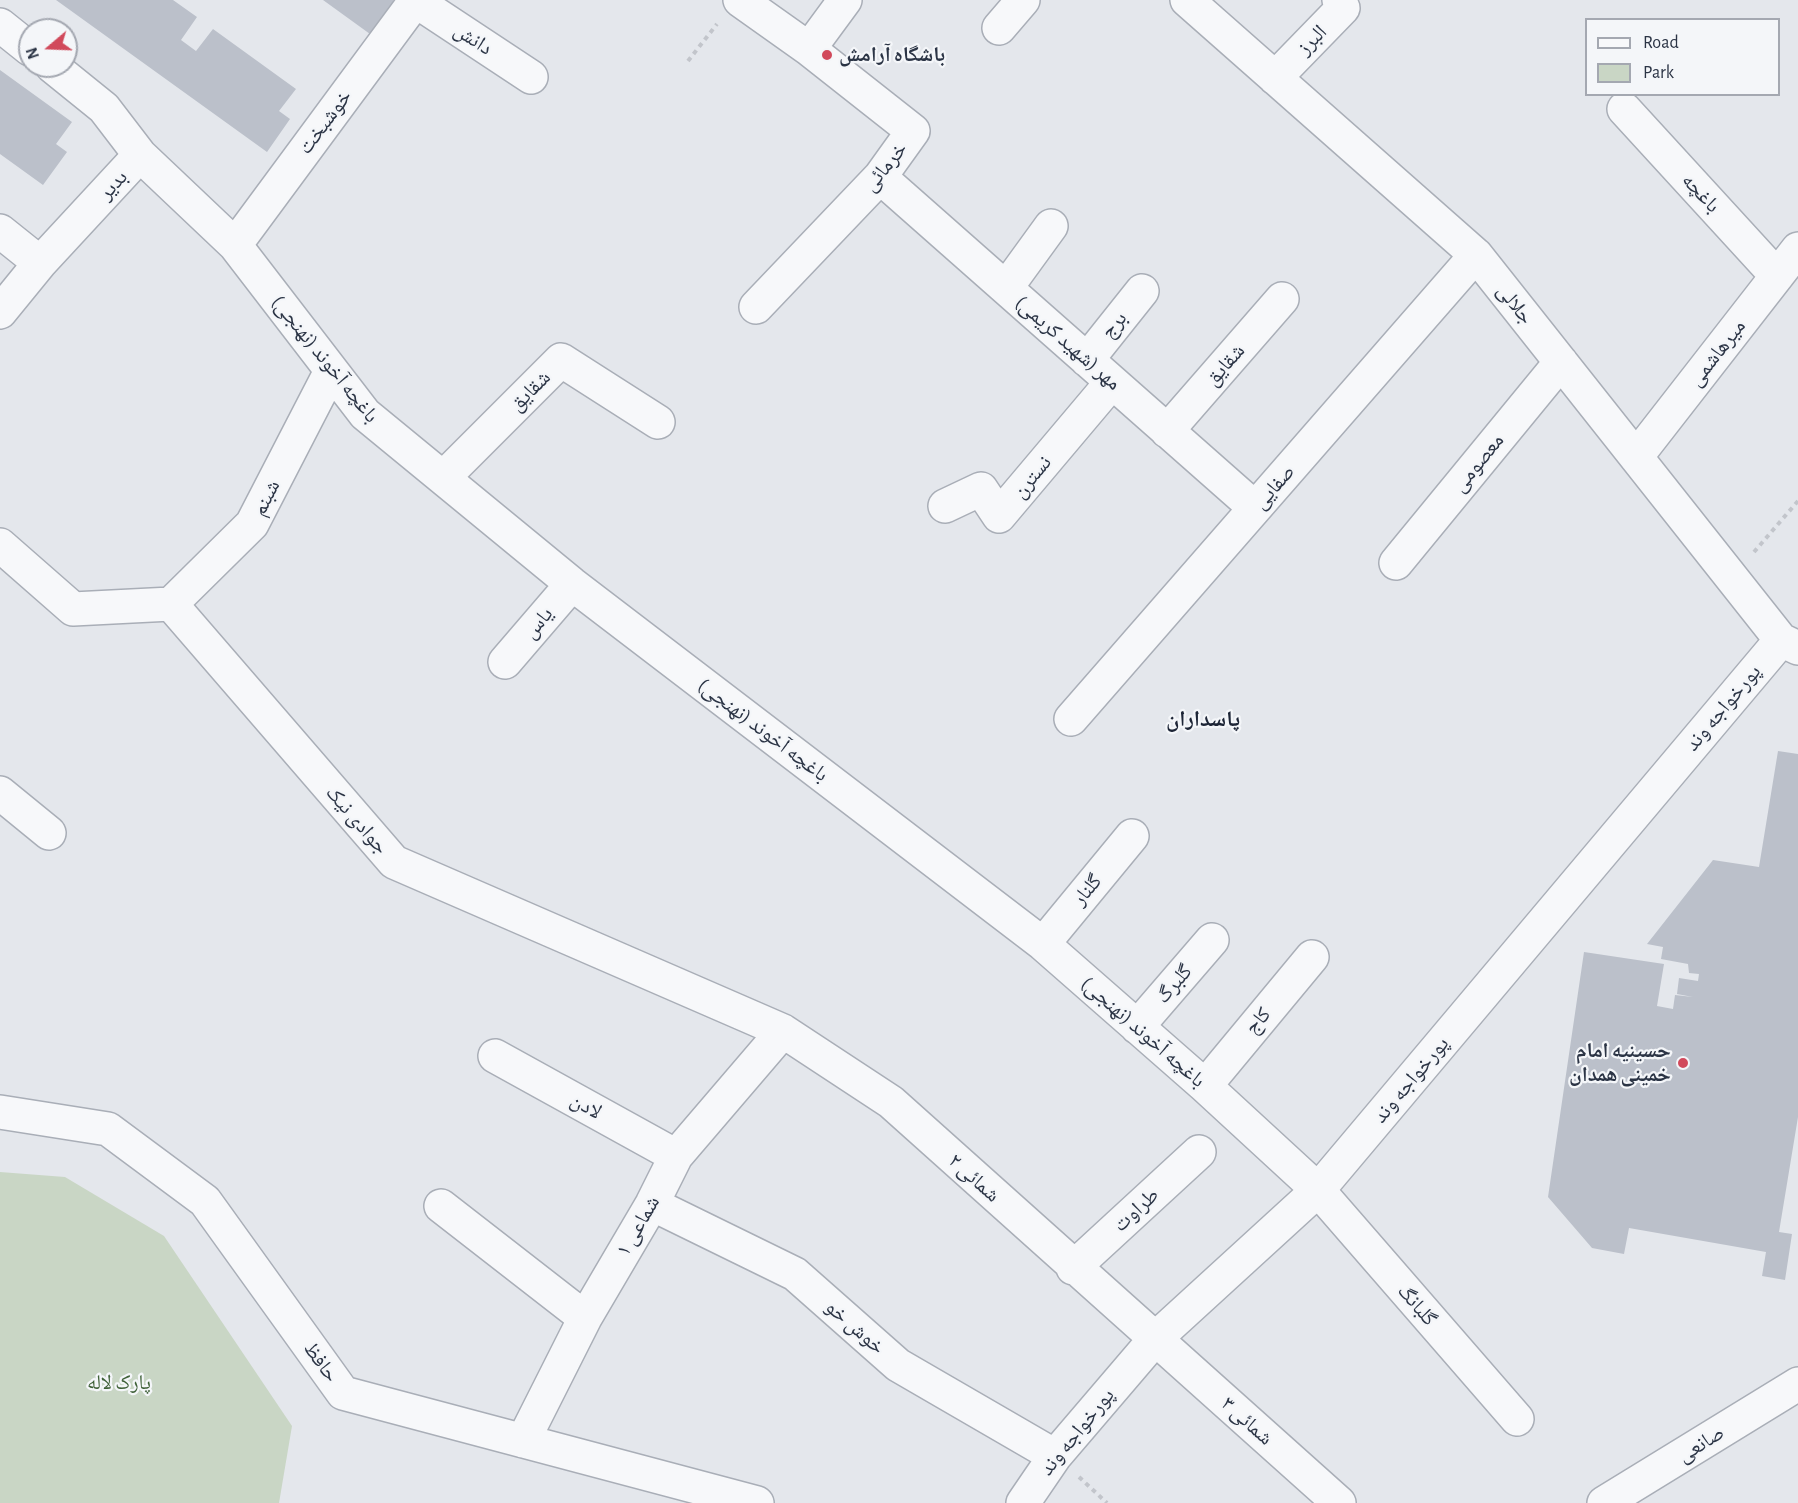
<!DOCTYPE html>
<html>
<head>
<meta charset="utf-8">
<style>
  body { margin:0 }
  #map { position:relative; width:1798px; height:1503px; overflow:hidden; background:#e4e7ec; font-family:"Alegreya Sans",sans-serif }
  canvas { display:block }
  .legend { position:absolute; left:1585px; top:18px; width:195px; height:78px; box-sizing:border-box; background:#f4f6f9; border:2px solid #a4a8b1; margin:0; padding:8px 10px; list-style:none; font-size:18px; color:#2b3445 }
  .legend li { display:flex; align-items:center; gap:12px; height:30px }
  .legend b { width:30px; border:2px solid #a4a8b1 }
  .north { position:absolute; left:18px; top:18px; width:60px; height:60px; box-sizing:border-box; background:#f4f6f9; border:2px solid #a4a8b1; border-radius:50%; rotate:251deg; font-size:16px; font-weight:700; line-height:24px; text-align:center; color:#2b3445 }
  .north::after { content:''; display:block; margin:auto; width:21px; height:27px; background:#d1495b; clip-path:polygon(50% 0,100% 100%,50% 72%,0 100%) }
</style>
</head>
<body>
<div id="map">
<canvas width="1798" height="1503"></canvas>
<ul class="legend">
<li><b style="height:8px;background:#f7f8fa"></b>Road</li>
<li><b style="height:16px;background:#c9d6c5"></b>Park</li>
</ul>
<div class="north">N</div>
</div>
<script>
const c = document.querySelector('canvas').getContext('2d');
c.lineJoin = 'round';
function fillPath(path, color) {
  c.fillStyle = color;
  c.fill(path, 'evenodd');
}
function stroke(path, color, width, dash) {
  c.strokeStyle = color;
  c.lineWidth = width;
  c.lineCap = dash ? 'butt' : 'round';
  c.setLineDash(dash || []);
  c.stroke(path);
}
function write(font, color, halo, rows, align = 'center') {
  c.font = font + ' "Alegreya Sans","Noto Naskh Arabic",sans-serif';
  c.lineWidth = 4.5;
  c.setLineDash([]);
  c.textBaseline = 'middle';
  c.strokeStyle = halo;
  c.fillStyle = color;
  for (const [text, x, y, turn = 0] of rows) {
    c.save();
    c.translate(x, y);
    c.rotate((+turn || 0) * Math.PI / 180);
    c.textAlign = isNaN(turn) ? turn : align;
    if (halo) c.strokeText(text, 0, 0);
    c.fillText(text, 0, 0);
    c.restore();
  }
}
fillPath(new Path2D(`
  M 0,1172 L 65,1177 L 164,1236 L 292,1426 L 279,1503 L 0,1503 Z`), '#c9d6c5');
fillPath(new Path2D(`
  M 56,0 L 173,0 L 197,17 L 181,40 L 196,51 L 213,29 L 296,89 L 279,111 L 290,119 L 267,152 Z
  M 323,0 L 393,0 L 395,2 L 370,34 Z
  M 0,70 L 72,122 L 56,144 L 67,152 L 43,185 L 0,154 Z
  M 1778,751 L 1798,754 L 1798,1117 L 1779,1232 L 1792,1234 L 1785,1280 L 1762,1276 L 1766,1252 L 1629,1228 L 1624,1254 L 1592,1248 L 1548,1197 L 1584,952 L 1664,964 L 1657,1006 L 1673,1009 L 1675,995 L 1693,997 L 1677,994 L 1679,978 L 1698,981 L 1699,974 L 1689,973 L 1688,964 L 1661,959 L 1663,947 L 1647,944 L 1713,860 L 1759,867 Z`), '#bbc0ca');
const minor = new Path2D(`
  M 740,0 L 809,49 L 913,131 L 880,177 L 756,307
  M 1187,0 L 1476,255 L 1781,640 L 1798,648
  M 416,1 L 531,77
  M 0,25 L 30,49
  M 999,28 L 1023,0
  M 809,49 L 845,0
  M 52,66 L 104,108 L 140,155
  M 1275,78 L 1343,8 L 1339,0
  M 1624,109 L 1777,276
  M 880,177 L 1255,508
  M 0,231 L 40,263
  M 235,245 L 416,0
  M 1006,288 L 1051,226
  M 0,312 L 40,263 L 140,155 L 235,245 L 365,414 L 572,584 L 1043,944 L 1205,1086 L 1318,1190 L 1517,1419
  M 1087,360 L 1142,291
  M 1167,431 L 1282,299
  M 1636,457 L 1798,249
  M 443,478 L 561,360 L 658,422
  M 945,506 L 981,489 L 999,516 L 1112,382
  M 0,545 L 73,609 L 171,604
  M 1396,563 L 1561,362
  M 171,604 L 394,862 L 783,1031 L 891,1102 L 1339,1503
  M 171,604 L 252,524 L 331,371
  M 505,662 L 572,584
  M 1071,719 L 1476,255
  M 0,793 L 49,833
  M 1043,944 L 1132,836
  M 1137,1027 L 1212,940
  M 495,1056 L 676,1156
  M 1205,1086 L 1312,957
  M 0,1112 L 108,1129 L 205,1201 L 343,1393 L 757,1503
  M 652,1204 L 795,1274 L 898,1365 L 1055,1456
  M 441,1206 L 585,1318
  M 1073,1268 L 1199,1152
  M 523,1441 L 585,1318 L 652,1204 L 676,1156 L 783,1031
  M 1023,1503 L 1055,1456 L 1155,1339 L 1318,1190 L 1781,640
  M 1604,1503 L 1798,1384`);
stroke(minor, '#a9aeb7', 36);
stroke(new Path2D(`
  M 688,61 L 717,24
  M 1754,552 L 1798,501
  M 1079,1477 L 1107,1503`), '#c2c5cb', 4, [4.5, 4.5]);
stroke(minor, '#f7f8fa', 33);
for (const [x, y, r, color] of [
  [827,55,6,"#d1495b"],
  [1683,1063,6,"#d1495b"]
]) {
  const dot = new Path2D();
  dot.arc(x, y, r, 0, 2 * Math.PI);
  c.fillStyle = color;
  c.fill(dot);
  stroke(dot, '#f4f6f9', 2);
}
write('21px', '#2b3445', '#f4f6f9', [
  ["دانش",473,39,33],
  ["البرز",1312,40,-46],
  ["خوشبخت",325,122,-53],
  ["خرمائی",885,167,-51],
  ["بدیر",113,185,-47],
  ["باغچه",1701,193,47],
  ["جلالی",1515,304,52],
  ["برج",1114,325,-51],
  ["مهر (شهید کریمی)",1068,343,41],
  ["میرهاشمی",1717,353,-52],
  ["باغچه آخوند (نهنجی)",325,359,51],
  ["شقایق",1225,365,-49],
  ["شقایق",530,391,-45],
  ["معصومی",1478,463,-51],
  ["نسترن",1032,477,-50],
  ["صفایی",1274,487,-49],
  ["شبنم",266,498,-63],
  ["یاس",538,623,-50],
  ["پورخواجه وند",1723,708,-50],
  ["باغچه آخوند (نهنجی)",763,730,37],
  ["جوادی نیک",357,820,49],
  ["گلنار",1087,890,-50],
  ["گلبرگ",1174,984,-49],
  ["کاج",1258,1021,-50],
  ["باغچه آخوند (نهنجی)",1143,1032,41],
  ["پورخواجه وند",1411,1080,-50],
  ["لادن",586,1106,29],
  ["شمائی ۲",974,1178,42],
  ["طراوت",1136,1210,-43],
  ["شماعی ۱",638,1226,-60],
  ["گلبانگ",1417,1305,49],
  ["خوش خو",855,1327,41],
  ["حافظ",321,1362,54],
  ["شمائی ۳",1247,1421,42],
  ["پورخواجه وند",1077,1432,-51],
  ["صانعی",1701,1444,-32]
]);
write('bold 21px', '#2b3445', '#f4f6f9', [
  ["باشگاه آرامش",839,55],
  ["حسینیه امام",1671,1051,"right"],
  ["خمینی همدان",1671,1075,"right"]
], 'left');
write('21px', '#3f6138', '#f4f6f9', [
  ["پارک لاله",119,1383]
]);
write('bold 22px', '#1d2536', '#f4f6f9', [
  ["پاسداران",1203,719]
]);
</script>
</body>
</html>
